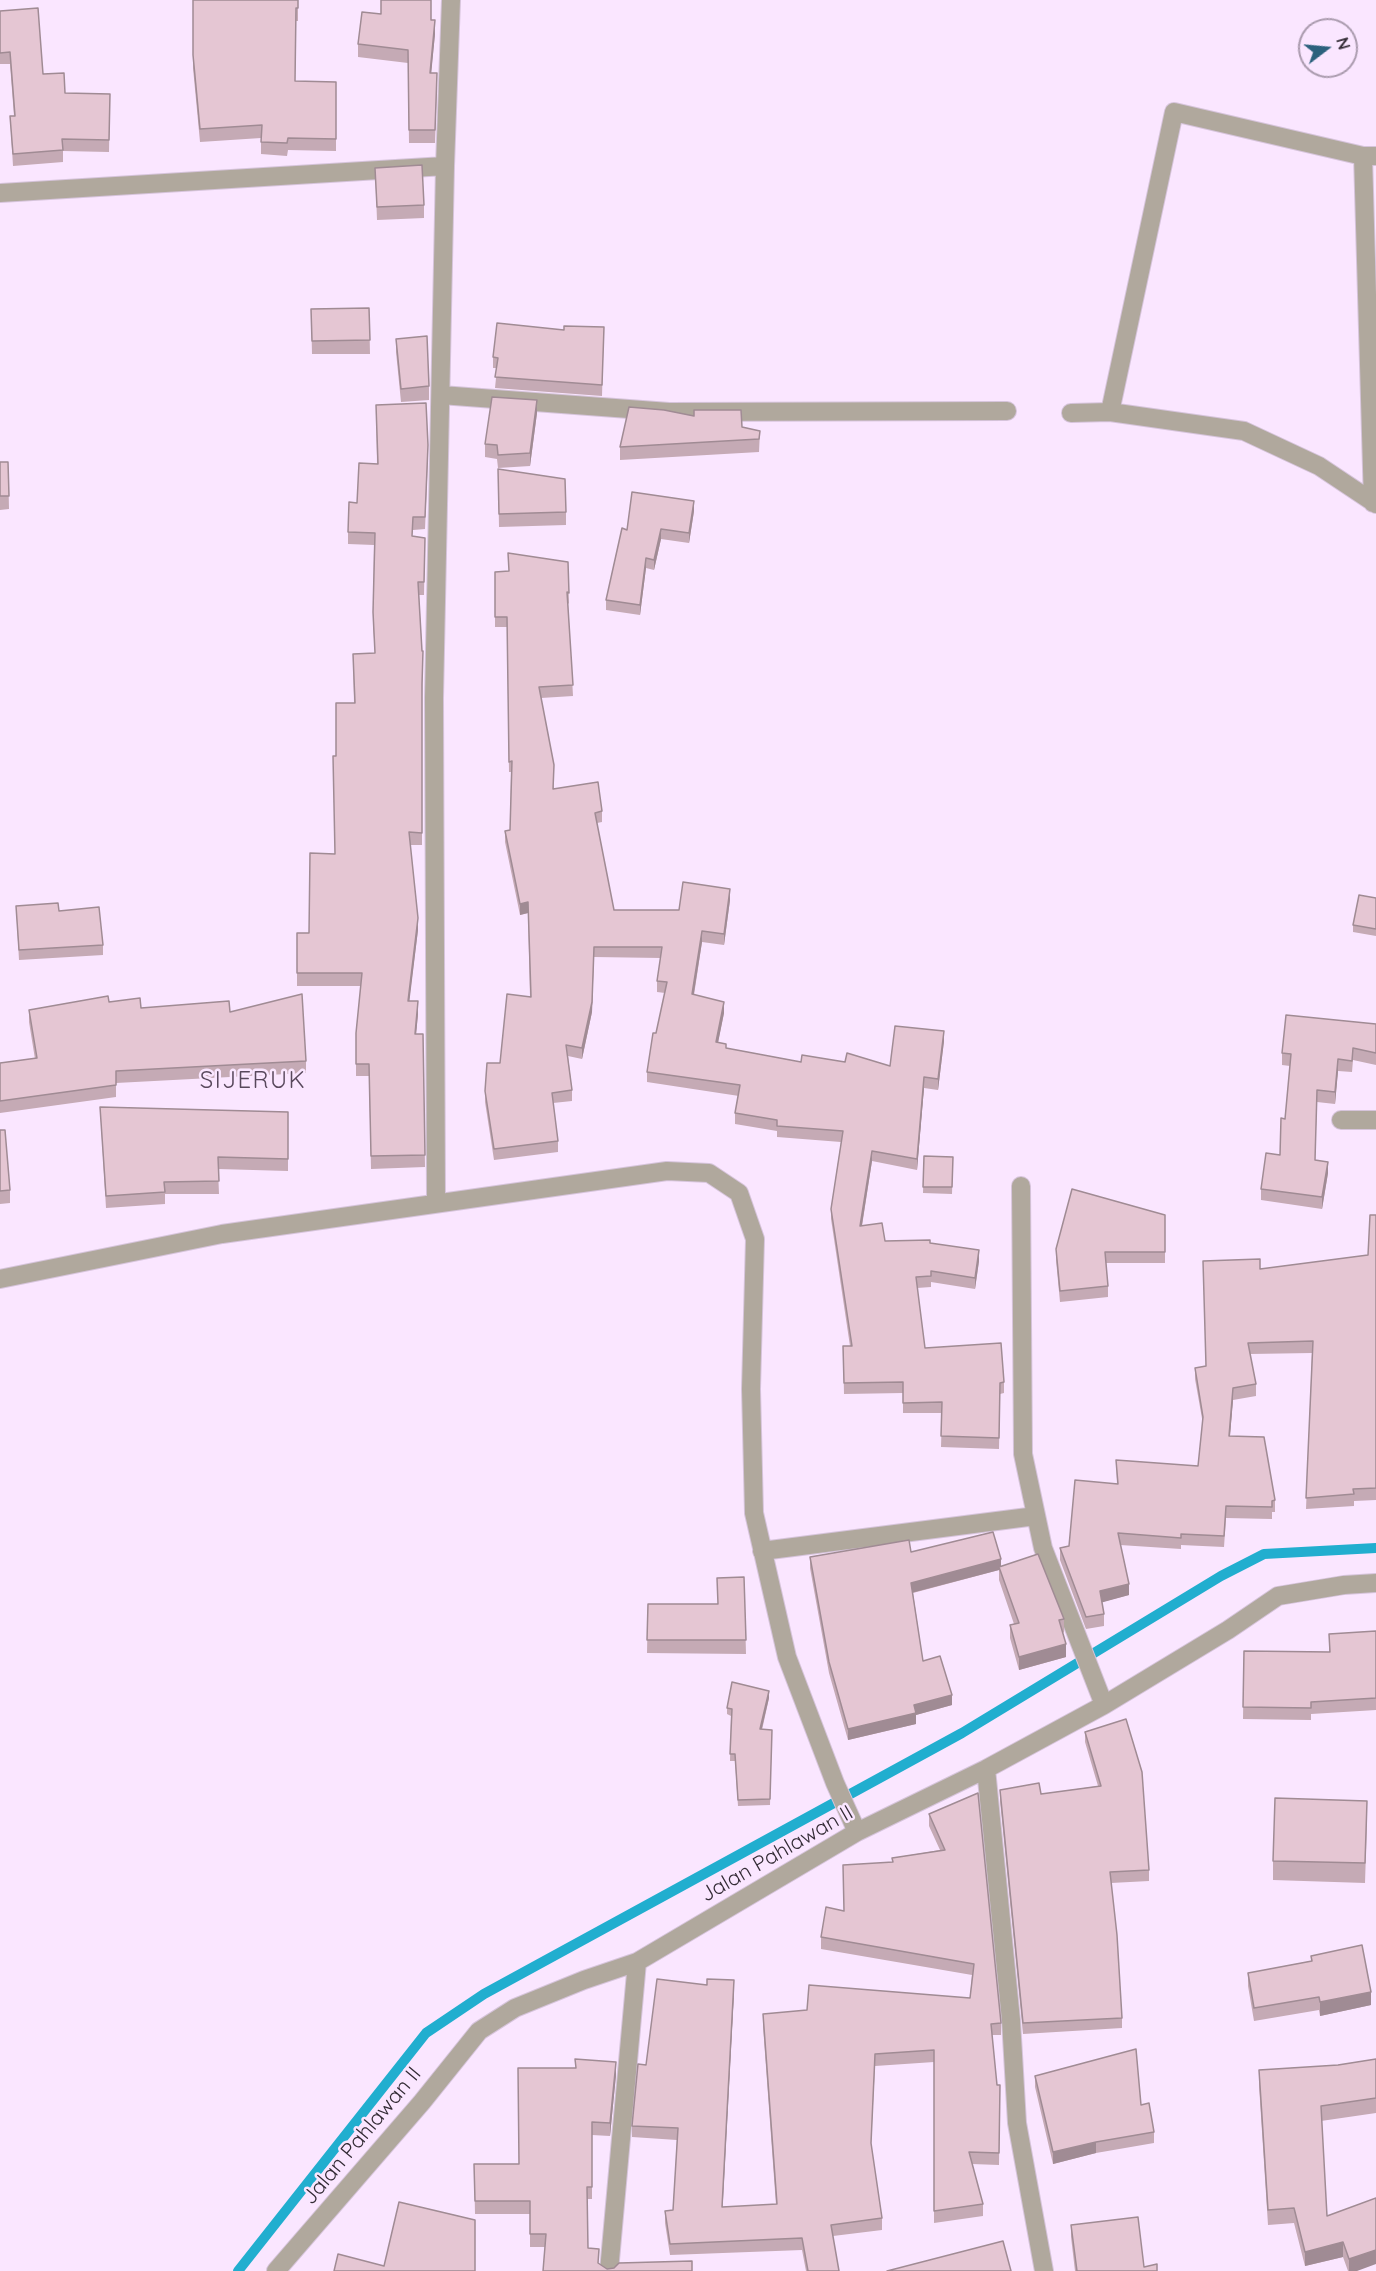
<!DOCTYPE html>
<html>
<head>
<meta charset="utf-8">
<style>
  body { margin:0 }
  #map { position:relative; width:1376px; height:2271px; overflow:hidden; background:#fae6ff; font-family:Quicksand,sans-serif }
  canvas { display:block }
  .north { position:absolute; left:1298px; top:18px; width:60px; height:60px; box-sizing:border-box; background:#fae6ff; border:2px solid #aa9bae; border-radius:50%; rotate:74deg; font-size:16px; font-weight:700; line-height:24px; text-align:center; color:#332b35 }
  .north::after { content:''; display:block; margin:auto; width:21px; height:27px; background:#2c617d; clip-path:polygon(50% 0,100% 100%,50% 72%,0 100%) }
</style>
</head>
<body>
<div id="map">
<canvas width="1376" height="2271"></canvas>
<div class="north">N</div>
</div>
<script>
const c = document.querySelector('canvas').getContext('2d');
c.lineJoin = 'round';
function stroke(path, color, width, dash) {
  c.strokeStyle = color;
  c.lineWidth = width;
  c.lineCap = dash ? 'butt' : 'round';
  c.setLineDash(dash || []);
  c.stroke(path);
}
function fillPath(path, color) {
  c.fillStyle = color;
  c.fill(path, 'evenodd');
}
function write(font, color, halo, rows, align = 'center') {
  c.font = font + ' Quicksand,sans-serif';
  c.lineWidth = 5;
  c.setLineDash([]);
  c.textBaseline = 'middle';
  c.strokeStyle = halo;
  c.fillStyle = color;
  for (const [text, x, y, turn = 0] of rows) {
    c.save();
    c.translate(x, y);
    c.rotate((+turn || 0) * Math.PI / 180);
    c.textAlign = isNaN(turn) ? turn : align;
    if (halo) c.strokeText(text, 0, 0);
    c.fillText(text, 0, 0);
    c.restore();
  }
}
stroke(new Path2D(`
  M 238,2271 L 426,2033 L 484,1994 L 962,1733 L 1221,1576 L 1264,1554 L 1376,1548`), '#21aecf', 10);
const minor = new Path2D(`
  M 1363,156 L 1373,503
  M 0,193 L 445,166
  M 441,395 L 669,412 L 1007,411
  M 1110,412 L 1174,112 L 1363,156 L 1376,156
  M 1071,413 L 1110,412 L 1244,431 L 1319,466 L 1376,504
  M 1341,1120 L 1376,1120
  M 1021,1186 L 1023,1454 L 1043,1548 L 1104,1705
  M 436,1203 L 434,698 L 445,166 L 451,0
  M 0,1279 L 222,1234 L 667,1171 L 709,1173 L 739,1193 L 755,1239 L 751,1389 L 754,1513 L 787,1657 L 835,1783 L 857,1832
  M 762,1551 L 1036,1516
  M 986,1769 L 1011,2020 L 1017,2123 L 1044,2271
  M 276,2271 L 422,2102 L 479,2031 L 515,2008 L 584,1980 L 637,1962 L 857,1832 L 986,1769 L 1104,1705 L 1228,1630 L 1278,1596 L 1344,1585 L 1376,1583
  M 609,2271 L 637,1962`);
stroke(minor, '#d6c4db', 20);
stroke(minor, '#b0a89d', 18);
fillPath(new Path2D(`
  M 193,0 L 298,0 L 298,21 L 296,21 L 295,81 L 336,82 L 336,151 L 288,150 L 287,156 L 261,154 L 261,138 L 200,142 L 193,68 Z
  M 0,11 L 43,74 L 65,93 L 110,94 L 109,152 L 63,151 L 63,162 L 13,166 L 10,116 L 14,116 L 10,64 L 0,64 Z
  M 431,20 L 435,34 L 431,73 L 437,86 L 435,143 L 409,143 L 408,63 L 358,57 L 358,44 Z
  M 375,168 L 424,205 L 424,218 L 377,220 Z
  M 369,308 L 370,354 L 312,354 L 311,309 Z
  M 604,327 L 602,396 L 495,388 L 497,368 L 493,368 L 493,357 L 564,330 Z
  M 396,339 L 429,386 L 429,400 L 401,402 L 396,352 Z
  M 376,405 L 428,458 L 425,529 L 413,530 L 412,536 L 425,538 L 424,595 L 419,595 L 422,651 L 423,664 L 422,695 L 422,845 L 410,845 L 418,930 L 409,1001 L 418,1014 L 416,1034 L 423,1034 L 425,1167 L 371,1169 L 369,1076 L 356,1076 L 356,1033 L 361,986 L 297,986 L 297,933 L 309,933 L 335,854 L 336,756 L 354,703 L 353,654 L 375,653 L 373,624 L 374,545 L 348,544 L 348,532 L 377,464 Z
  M 537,413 L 530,466 L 498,468 L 497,459 L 485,457 L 485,444 Z
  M 760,431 L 759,452 L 620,460 L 620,447 Z
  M 0,462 L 8,462 L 9,509 L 0,510 Z
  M 498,469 L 566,512 L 566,525 L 499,527 Z
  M 694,511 L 689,543 L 661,539 L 654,570 L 646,568 L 640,615 L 606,610 L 606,600 L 627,530 Z
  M 568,562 L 569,604 L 568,603 L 573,696 L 541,698 L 554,789 L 602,811 L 602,822 L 597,823 L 614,910 L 679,910 L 730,900 L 724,945 L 702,942 L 694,995 L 724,1013 L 718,1042 L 726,1048 L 801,1062 L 845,1062 L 890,1066 L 944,1041 L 938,1090 L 924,1088 L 917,1170 L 872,1161 L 862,1226 L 885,1241 L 930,1243 L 979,1261 L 975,1289 L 931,1282 L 931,1287 L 917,1288 L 925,1348 L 1004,1382 L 1004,1393 L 1000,1394 L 999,1449 L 941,1447 L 942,1413 L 903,1413 L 903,1393 L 844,1394 L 843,1346 L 850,1346 L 831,1219 L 831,1209 L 841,1142 L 777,1137 L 777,1131 L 735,1124 L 735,1113 L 739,1096 L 647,1082 L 647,1072 L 665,993 L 657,992 L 657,981 L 661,958 L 594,957 L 592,1012 L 582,1059 L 568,1056 L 572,1090 L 572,1101 L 553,1103 L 558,1141 L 558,1152 L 494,1160 L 485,1102 L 487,1063 L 500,1063 L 530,997 L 528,913 L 520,915 L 505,842 L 505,831 L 510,830 L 511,772 L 509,772 L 507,627 L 495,627 L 495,572 L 508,571 Z
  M 1376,898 L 1376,936 L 1353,932 L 1353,925 Z
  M 16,906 L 59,911 L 103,945 L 103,955 L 19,960 Z
  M 109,1002 L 141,1008 L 230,1012 L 306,1061 L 306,1073 L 116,1083 L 116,1097 L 0,1113 L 0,1063 L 35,1059 L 29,1022 L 29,1010 Z
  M 1376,1024 L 1376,1065 L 1353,1060 L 1352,1072 L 1338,1071 L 1335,1104 L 1317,1102 L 1315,1160 L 1328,1173 L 1322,1209 L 1261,1200 L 1261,1189 L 1280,1155 L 1285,1119 L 1290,1066 L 1282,1065 L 1282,1053 Z
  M 100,1107 L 288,1112 L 288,1171 L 218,1169 L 219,1194 L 165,1194 L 165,1204 L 106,1208 Z
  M 0,1130 L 10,1190 L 10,1203 L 0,1204 Z
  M 924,1156 L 953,1157 L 952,1194 L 923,1193 Z
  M 1165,1215 L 1165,1263 L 1106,1263 L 1108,1286 L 1108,1297 L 1060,1302 L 1056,1260 L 1056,1249 Z
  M 1376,1215 L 1376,1500 L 1354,1501 L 1354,1506 L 1306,1509 L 1312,1353 L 1250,1354 L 1256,1384 L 1256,1396 L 1233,1400 L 1230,1436 L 1275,1500 L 1275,1512 L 1272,1512 L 1272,1519 L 1226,1518 L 1224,1547 L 1181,1545 L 1181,1549 L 1120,1545 L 1129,1595 L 1102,1602 L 1104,1614 L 1104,1626 L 1086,1629 L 1060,1560 L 1060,1548 L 1069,1546 L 1117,1484 L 1116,1460 L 1198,1466 L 1203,1424 L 1195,1379 L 1195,1368 L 1206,1366 L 1260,1269 L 1368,1255 Z
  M 911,1552 L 1001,1566 L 1064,1619 L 1064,1632 L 1063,1633 L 1066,1657 L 1019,1670 L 1010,1638 L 1010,1625 L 1014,1624 L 999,1580 L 999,1570 L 913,1593 L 923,1661 L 952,1705 L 916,1715 L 916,1724 L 848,1740 L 829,1673 L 810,1568 L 810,1557 Z
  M 744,1577 L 746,1654 L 647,1653 L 648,1604 L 717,1604 Z
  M 1376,1631 L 1376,1710 L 1311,1714 L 1311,1720 L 1243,1719 L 1244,1651 L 1329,1652 L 1329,1634 Z
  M 769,1698 L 762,1730 L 772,1730 L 770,1805 L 738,1806 L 735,1761 L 730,1761 L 731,1716 L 727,1714 L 727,1708 Z
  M 1085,1732 L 1149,1870 L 1149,1881 L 1111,1883 L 1122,2018 L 1122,2028 L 1023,2034 L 1000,1801 L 1000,1790 L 1041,1794 L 1098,1786 L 1085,1742 Z
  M 978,1793 L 1001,2023 L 1001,2035 L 992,2035 L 997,2085 L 1000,2085 L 999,2165 L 972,2164 L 983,2204 L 983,2216 L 934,2223 L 934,2062 L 875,2066 L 871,2145 L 882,2218 L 882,2230 L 833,2236 L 839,2271 L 806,2271 L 802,2250 L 670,2255 L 665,2223 L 665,2211 L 673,2210 L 677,2140 L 632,2137 L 632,2126 L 646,2065 L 734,1992 L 722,2207 L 776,2205 L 763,2026 L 763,2014 L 970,1998 L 972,1975 L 821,1949 L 821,1937 L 844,1911 L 892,1862 L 892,1858 L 940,1850 L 929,1826 L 929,1814 Z
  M 1367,1821 L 1365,1883 L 1273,1880 L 1273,1861 Z
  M 1311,1956 L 1371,2005 L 1320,2016 L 1319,2010 L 1254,2021 L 1248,1986 L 1248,1973 L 1311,1961 Z
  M 1376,2059 L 1376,2113 L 1321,2121 L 1327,2216 L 1376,2198 L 1357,2271 L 1348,2271 L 1343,2257 L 1305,2266 L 1294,2223 L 1268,2225 L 1259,2085 L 1259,2070 L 1338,2065 Z
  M 616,2075 L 610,2136 L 592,2135 L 592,2199 L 587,2199 L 588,2248 L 598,2263 L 607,2269 L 692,2271 L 543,2271 L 545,2247 L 530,2247 L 530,2214 L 475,2214 L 474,2164 L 519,2164 Z
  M 1035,2076 L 1141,2105 L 1154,2132 L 1154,2143 L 1096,2153 L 1053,2164 L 1035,2087 Z
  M 1071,2225 L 1144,2267 L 1157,2271 L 1075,2271 L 1071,2237 Z`), '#c5aab5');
fillPath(new Path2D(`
  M 435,20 L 435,34 L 430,86 L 430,73 Z
  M 537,400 L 537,413 L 530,466 L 530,453 Z
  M 694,501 L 694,511 L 689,543 L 689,533 Z
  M 661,529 L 661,539 L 654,570 L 654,560 Z
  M 646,558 L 646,568 L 640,615 L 640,605 Z
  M 730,889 L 730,900 L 724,945 L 724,934 Z
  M 528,902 L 528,913 L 520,915 L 520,904 Z
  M 418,918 L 418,930 L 408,1013 L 408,1001 Z
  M 702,931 L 702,942 L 692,1005 L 692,994 Z
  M 594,947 L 592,1012 L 582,1059 L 582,1048 Z
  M 418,1001 L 418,1014 L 415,1046 L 415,1034 Z
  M 724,1002 L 724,1013 L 716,1053 L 716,1042 Z
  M 944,1031 L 944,1041 L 938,1090 L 938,1079 Z
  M 1338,1059 L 1338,1071 L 1335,1104 L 1335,1092 Z
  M 924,1077 L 924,1088 L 917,1170 L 917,1159 Z
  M 872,1151 L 872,1161 L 860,1237 L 860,1226 Z
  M 1328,1162 L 1328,1173 L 1322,1209 L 1322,1197 Z
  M 979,1250 L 979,1261 L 975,1289 L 975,1278 Z
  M 1233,1388 L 1233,1400 L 1229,1447 L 1229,1436 Z
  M 1001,1559 L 1001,1570 L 999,1567 L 999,1570 L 911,1593 L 911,1583 Z
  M 1129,1584 L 1129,1595 L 1100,1603 L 1100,1591 Z
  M 1066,1644 L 1066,1657 L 1019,1670 L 1019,1657 Z
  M 769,1691 L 769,1698 L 760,1736 L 760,1729 Z
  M 952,1695 L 952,1705 L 916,1715 L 916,1724 L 848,1740 L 848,1729 L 914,1705 Z
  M 734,1980 L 734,1992 L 722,2219 L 722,2207 Z
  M 1371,1992 L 1371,2005 L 1320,2016 L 1320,2002 Z
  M 616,2062 L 616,2075 L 610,2136 L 610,2123 Z
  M 1096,2142 L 1096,2153 L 1053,2164 L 1053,2152 Z
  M 1343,2242 L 1343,2257 L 1305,2266 L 1305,2252 Z
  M 1376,2250 L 1376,2264 L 1357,2271 L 1349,2271 L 1349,2259 Z`), '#a08b94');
const building = new Path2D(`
  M 193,0 L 298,0 L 298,8 L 296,8 L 295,81 L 336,82 L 336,139 L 288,138 L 287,143 L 261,142 L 262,125 L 200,129 L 193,55 Z
  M 381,0 L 431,0 L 431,20 L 435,20 L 430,73 L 437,73 L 435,130 L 409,130 L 408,50 L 358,44 L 362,12 L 381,14 Z
  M 38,8 L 43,74 L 64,73 L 65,93 L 110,94 L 109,140 L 62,139 L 63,150 L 13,154 L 10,116 L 15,116 L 10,52 L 0,53 L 0,11 Z
  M 422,165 L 424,205 L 377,207 L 375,168 Z
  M 369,308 L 370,340 L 312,341 L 311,309 Z
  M 497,323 L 564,330 L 564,326 L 604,327 L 602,385 L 495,377 L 498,358 L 493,357 Z
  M 427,336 L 429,386 L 401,389 L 396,339 Z
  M 492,397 L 537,400 L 530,453 L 498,455 L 497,445 L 485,444 Z
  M 426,403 L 428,445 L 425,517 L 413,517 L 412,536 L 425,538 L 424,582 L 418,582 L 422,651 L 423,651 L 422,684 L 422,833 L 409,832 L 418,918 L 408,1001 L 418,1001 L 415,1034 L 423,1034 L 425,1155 L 371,1156 L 369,1064 L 356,1064 L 356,1033 L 362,973 L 297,973 L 297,933 L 309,933 L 310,853 L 335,854 L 333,756 L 336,756 L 336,703 L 355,703 L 353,654 L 375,653 L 373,612 L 375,533 L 348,532 L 349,502 L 357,503 L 359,463 L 378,464 L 376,405 Z
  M 629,407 L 664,410 L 694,416 L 694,410 L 741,410 L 742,427 L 760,431 L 759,439 L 620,447 Z
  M 0,462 L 8,462 L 9,496 L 0,496 Z
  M 498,469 L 565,479 L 566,512 L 499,514 Z
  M 632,492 L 694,501 L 689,533 L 661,529 L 654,560 L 646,558 L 640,605 L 606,600 L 622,528 L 627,530 Z
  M 508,553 L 568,562 L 569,593 L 567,592 L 573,685 L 539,687 L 554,765 L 553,789 L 598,782 L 602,811 L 595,813 L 614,910 L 679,910 L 683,882 L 730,889 L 724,934 L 702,931 L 692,994 L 724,1002 L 716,1042 L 726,1044 L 726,1048 L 801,1062 L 802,1055 L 845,1062 L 847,1053 L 890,1066 L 895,1026 L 944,1031 L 938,1079 L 924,1077 L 917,1159 L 872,1151 L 860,1226 L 882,1223 L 885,1241 L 930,1240 L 930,1243 L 979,1250 L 975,1278 L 931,1271 L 931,1276 L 916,1277 L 925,1348 L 1001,1343 L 1004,1382 L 1000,1383 L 999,1438 L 941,1436 L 942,1402 L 903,1403 L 903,1382 L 844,1383 L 843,1346 L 852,1346 L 831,1209 L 843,1131 L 777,1126 L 777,1120 L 735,1113 L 740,1085 L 647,1072 L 653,1033 L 656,1033 L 667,982 L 657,981 L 662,947 L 594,947 L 592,1002 L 582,1048 L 566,1045 L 572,1090 L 552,1093 L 558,1141 L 494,1149 L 485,1091 L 487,1063 L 500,1063 L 507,994 L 531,997 L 528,902 L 520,904 L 505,831 L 510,830 L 512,761 L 509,762 L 507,617 L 495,617 L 495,572 L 509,571 Z
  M 1359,895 L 1376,898 L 1376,929 L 1353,925 Z
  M 58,903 L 59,911 L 99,907 L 103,945 L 19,950 L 16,906 Z
  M 302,994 L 306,1061 L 116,1071 L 116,1085 L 0,1101 L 0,1063 L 37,1058 L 29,1010 L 108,996 L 109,1002 L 140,998 L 141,1008 L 229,1001 L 230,1012 Z
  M 1286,1015 L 1376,1024 L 1376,1053 L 1353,1048 L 1352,1061 L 1338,1059 L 1335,1092 L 1317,1090 L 1315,1160 L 1328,1162 L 1322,1197 L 1261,1189 L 1266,1153 L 1280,1155 L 1281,1118 L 1285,1119 L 1291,1054 L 1282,1053 Z
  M 100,1107 L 288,1112 L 288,1159 L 218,1157 L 219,1181 L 164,1182 L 165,1192 L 106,1196 Z
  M 0,1130 L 5,1130 L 10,1190 L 0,1191 Z
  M 924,1156 L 953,1157 L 952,1187 L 923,1187 Z
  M 1072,1189 L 1165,1215 L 1165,1252 L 1105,1252 L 1108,1286 L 1060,1291 L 1056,1249 Z
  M 1370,1215 L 1376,1215 L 1376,1488 L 1353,1489 L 1354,1494 L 1306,1498 L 1313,1341 L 1248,1343 L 1256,1384 L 1233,1388 L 1229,1436 L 1264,1437 L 1275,1500 L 1272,1501 L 1272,1507 L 1226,1506 L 1224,1536 L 1181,1534 L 1181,1538 L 1118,1533 L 1129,1584 L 1100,1591 L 1104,1614 L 1086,1617 L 1060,1548 L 1069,1546 L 1075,1480 L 1118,1484 L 1116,1460 L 1198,1466 L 1203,1417 L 1195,1368 L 1206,1366 L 1203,1261 L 1260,1259 L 1260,1269 L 1368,1255 Z
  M 993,1532 L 1001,1559 L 911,1583 L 923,1661 L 940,1656 L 952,1695 L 914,1705 L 916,1713 L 848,1729 L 829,1662 L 810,1557 L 909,1540 L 911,1552 Z
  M 1038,1554 L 1064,1619 L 1059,1620 L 1066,1644 L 1019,1657 L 1010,1625 L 1019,1623 L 999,1567 Z
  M 744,1577 L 746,1640 L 647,1640 L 648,1604 L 718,1604 L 717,1578 Z
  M 1376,1631 L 1376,1698 L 1311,1702 L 1311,1708 L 1243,1707 L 1244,1651 L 1330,1652 L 1329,1634 Z
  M 732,1682 L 769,1691 L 760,1729 L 772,1730 L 770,1799 L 738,1800 L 735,1754 L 730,1754 L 732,1709 L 727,1708 Z
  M 1126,1719 L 1142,1772 L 1149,1870 L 1110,1872 L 1117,1935 L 1122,2018 L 1023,2023 L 1000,1790 L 1039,1783 L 1041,1794 L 1101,1786 L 1085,1732 Z
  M 978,1793 L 1001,2023 L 991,2024 L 997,2085 L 1000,2085 L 999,2153 L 969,2152 L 983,2204 L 934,2211 L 934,2050 L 875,2054 L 871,2143 L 882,2218 L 831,2225 L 839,2271 L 808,2271 L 802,2238 L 670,2244 L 665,2211 L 673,2210 L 678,2128 L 632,2126 L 638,2064 L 646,2065 L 657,1979 L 707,1985 L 707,1979 L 734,1980 L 722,2207 L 777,2204 L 763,2014 L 807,2010 L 809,1985 L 970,1998 L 974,1964 L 821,1937 L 826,1907 L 844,1911 L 843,1865 L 893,1862 L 892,1858 L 945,1850 L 929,1814 Z
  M 1275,1798 L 1367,1801 L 1365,1863 L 1273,1861 Z
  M 1362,1945 L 1371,1992 L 1320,2002 L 1319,1997 L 1254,2008 L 1248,1973 L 1312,1961 L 1311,1956 Z
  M 1136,2049 L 1141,2105 L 1149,2103 L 1154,2132 L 1096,2142 L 1053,2152 L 1035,2076 Z
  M 575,2059 L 616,2062 L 610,2123 L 592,2122 L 592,2187 L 587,2187 L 588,2248 L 599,2249 L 598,2263 L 607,2269 L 614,2268 L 619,2263 L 692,2261 L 692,2271 L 543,2271 L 546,2234 L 530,2234 L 530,2201 L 475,2201 L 474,2164 L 519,2164 L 518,2068 L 576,2068 Z
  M 1376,2059 L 1376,2098 L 1321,2106 L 1327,2216 L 1376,2198 L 1376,2250 L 1349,2259 L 1343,2242 L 1305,2252 L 1294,2208 L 1268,2210 L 1259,2070 L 1338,2065 Z
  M 399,2202 L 475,2220 L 475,2271 L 334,2271 L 338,2254 L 384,2266 Z
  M 1138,2217 L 1144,2267 L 1157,2264 L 1157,2271 L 1077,2271 L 1071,2225 Z
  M 1003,2241 L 1011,2271 L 887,2271 Z`);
fillPath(building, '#e5c6d3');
stroke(building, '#a08b94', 1.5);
write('21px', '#332b35', '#fae6ff', [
  ["Jalan Pahlawan II",777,1854,-30],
  ["Jalan Pahlawan II",362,2136,-50]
]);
c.letterSpacing = '1.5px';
write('24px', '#58485c', '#fae6ff', [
  ["SIJERUK",253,1081]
]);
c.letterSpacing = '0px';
</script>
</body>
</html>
